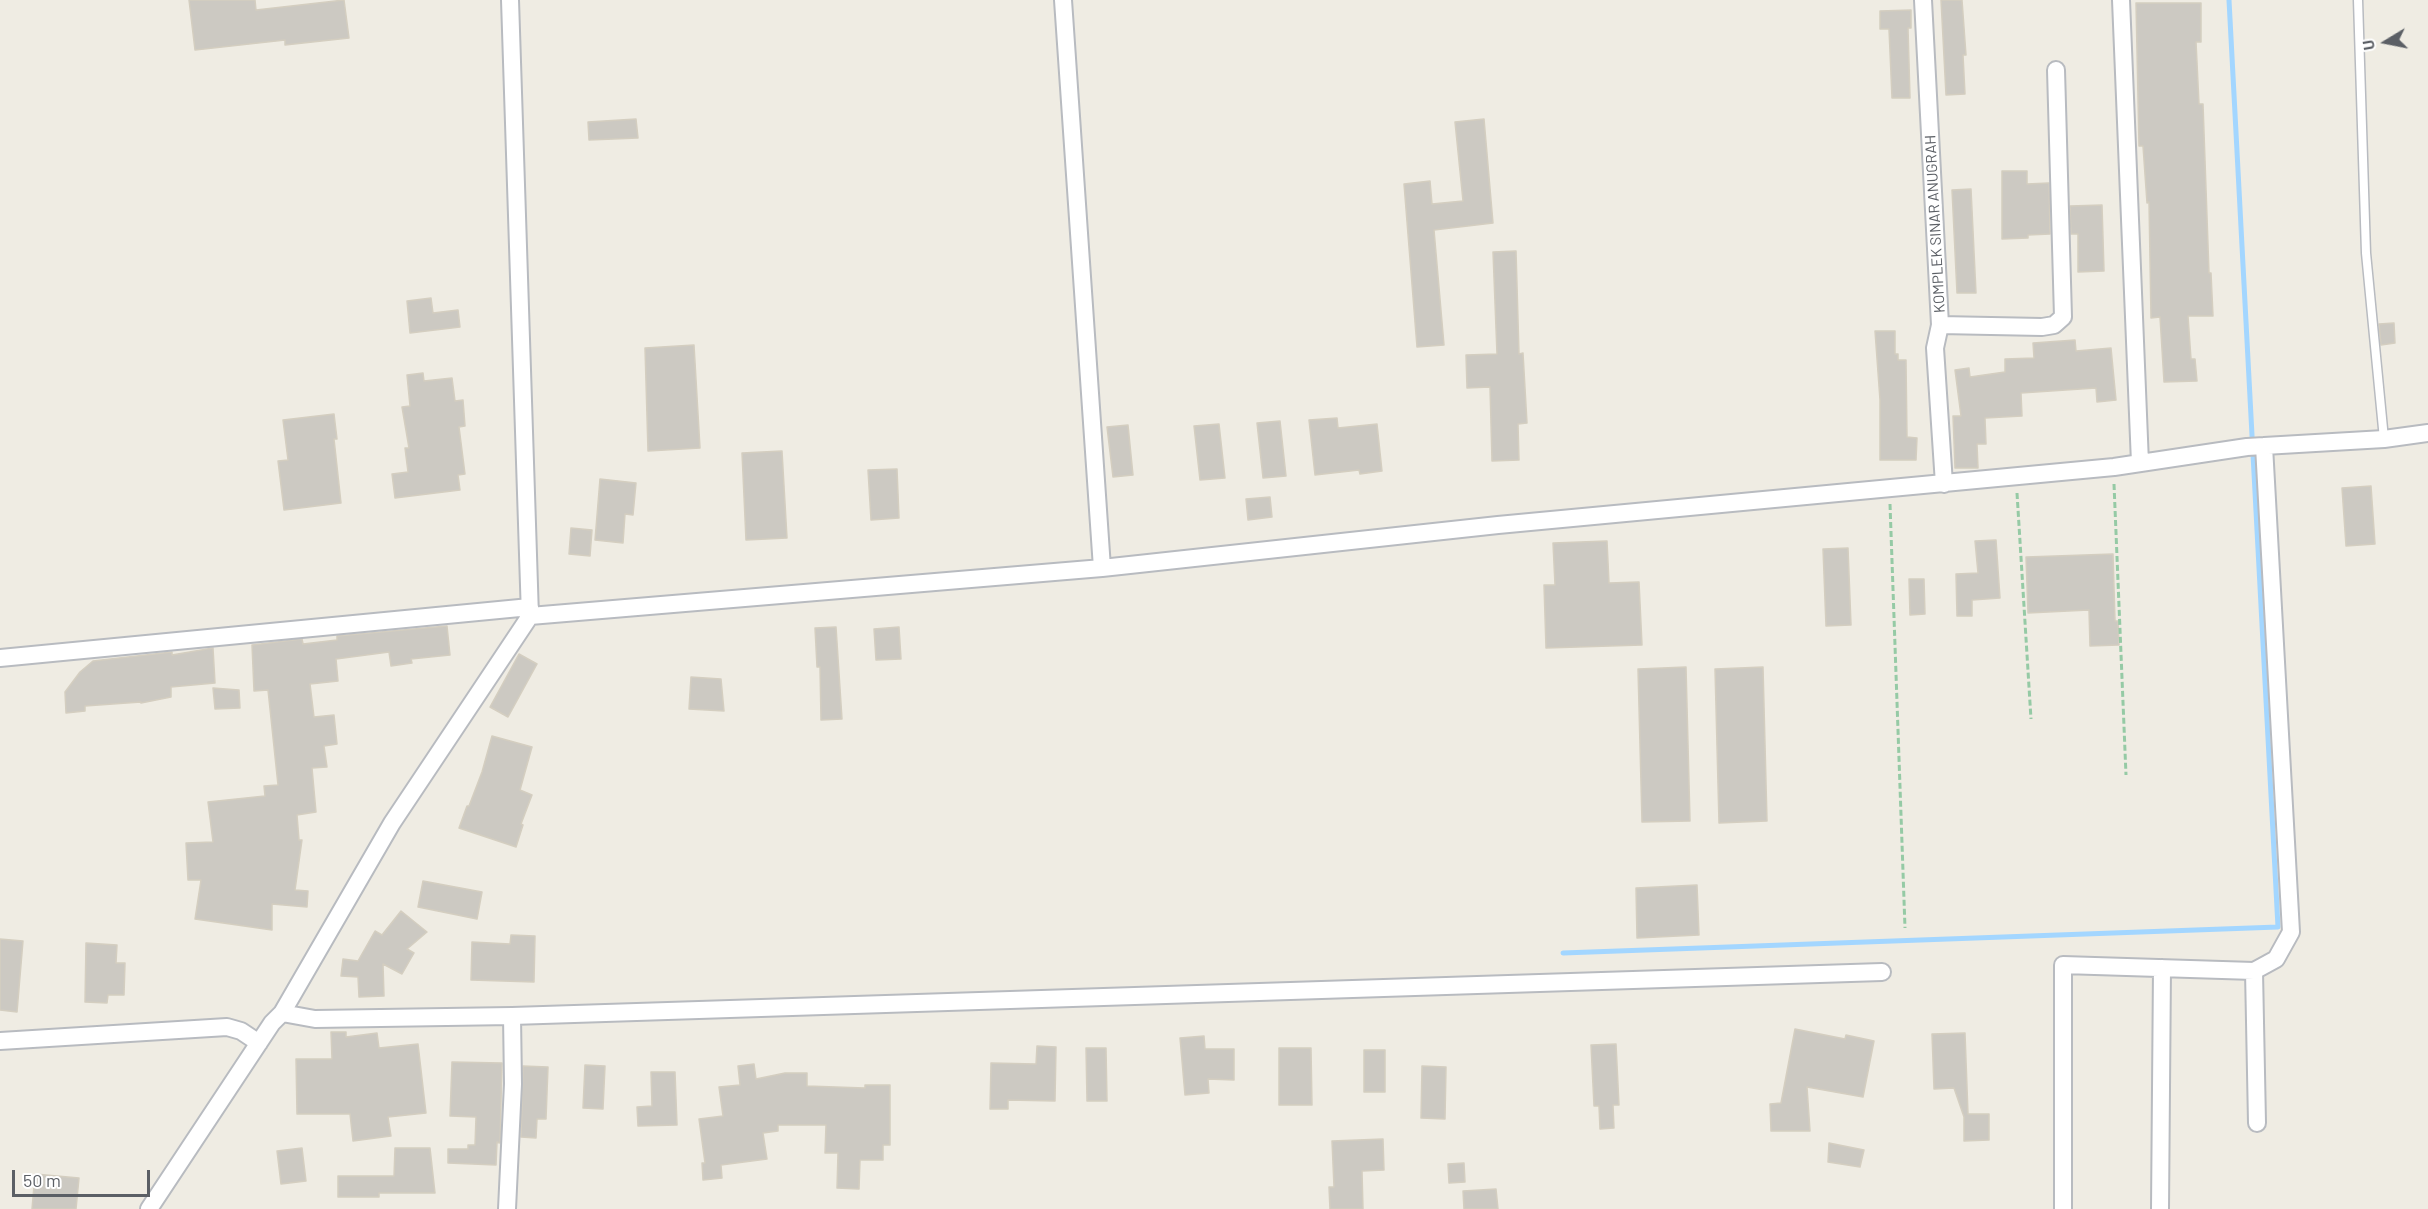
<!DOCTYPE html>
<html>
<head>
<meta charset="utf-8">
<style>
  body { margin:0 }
  #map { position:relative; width:2428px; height:1209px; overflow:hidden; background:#efece3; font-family:Barlow,sans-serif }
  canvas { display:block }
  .north { position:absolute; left:2356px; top:12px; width:60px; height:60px; -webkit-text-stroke:4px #fff; paint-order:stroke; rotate:260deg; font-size:16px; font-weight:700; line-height:24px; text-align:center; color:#5b5f65 }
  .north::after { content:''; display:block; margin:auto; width:21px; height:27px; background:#5b5f65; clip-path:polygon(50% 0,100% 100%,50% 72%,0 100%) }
  .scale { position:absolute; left:12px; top:1170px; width:138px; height:27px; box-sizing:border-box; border:3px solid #5b5f65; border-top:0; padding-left:8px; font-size:18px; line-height:21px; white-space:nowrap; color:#5b5f65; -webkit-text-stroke:4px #fff; paint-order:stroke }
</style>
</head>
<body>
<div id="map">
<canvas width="2428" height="1209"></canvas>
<div class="north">U</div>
<div class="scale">50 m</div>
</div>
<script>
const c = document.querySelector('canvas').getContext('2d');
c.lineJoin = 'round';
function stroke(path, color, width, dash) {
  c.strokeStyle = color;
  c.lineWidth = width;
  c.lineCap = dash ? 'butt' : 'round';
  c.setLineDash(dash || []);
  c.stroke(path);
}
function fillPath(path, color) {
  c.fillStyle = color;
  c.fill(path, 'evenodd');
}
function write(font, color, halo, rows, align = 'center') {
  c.font = font + ' Barlow,sans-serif';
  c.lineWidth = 4.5;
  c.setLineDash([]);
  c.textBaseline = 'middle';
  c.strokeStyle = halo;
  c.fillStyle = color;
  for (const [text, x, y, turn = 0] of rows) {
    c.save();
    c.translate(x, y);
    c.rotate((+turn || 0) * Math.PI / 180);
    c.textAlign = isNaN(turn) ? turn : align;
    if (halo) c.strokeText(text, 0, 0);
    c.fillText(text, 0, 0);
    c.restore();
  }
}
stroke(new Path2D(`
  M 1563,953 L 2278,927 L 2229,0`), '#a3d6ff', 5);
const building = new Path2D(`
  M 189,0 L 255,0 L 256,10 L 344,0 L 349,38 L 285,45 L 285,40 L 195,50 Z
  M 1941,0 L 1962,0 L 1966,55 L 1963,55 L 1965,94 L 1946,95 Z
  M 2136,3 L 2201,3 L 2201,42 L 2196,42 L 2199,104 L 2203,104 L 2209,273 L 2211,273 L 2213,316 L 2188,316 L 2191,359 L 2195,359 L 2197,381 L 2164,382 L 2160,317 L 2151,318 L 2149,202 L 2147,203 L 2143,146 L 2139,146 Z
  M 1911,10 L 1911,28 L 1908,28 L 1910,98 L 1892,98 L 1889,29 L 1880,29 L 1880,11 Z
  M 636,119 L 638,138 L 589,140 L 588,122 Z
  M 1484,119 L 1493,223 L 1434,230 L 1444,345 L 1417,347 L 1404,184 L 1430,181 L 1432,204 L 1463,201 L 1455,122 Z
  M 2002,171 L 2027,171 L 2027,184 L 2049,183 L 2050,234 L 2028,235 L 2028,238 L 2002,239 Z
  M 1971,189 L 1976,293 L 1957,293 L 1952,190 Z
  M 2102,205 L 2104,271 L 2078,272 L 2078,234 L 2071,234 L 2070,206 Z
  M 1516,251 L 1519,354 L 1523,353 L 1527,423 L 1518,424 L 1519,460 L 1492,461 L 1490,387 L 1467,388 L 1466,355 L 1497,354 L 1493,252 Z
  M 431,298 L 433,313 L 458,310 L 460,327 L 410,333 L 407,301 Z
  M 2394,323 L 2395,343 L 2381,345 L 2379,324 Z
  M 1875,331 L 1895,331 L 1895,354 L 1898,354 L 1898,360 L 1906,360 L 1907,437 L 1917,438 L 1916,460 L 1880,460 L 1880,400 Z
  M 2075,340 L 2076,351 L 2111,348 L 2116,400 L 2097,402 L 2096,388 L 2021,393 L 2022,416 L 1985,418 L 1986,444 L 1977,444 L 1978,468 L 1955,468 L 1953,416 L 1961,416 L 1955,370 L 1969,368 L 1970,377 L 2005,372 L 2005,359 L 2034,358 L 2033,343 Z
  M 694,345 L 700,448 L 648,451 L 645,348 Z
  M 423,373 L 424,381 L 452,378 L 455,401 L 463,400 L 465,426 L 459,427 L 465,474 L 458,475 L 460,490 L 395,498 L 392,474 L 408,472 L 405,448 L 409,448 L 402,407 L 410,406 L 407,375 Z
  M 334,414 L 337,439 L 334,439 L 341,503 L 284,510 L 278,461 L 288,460 L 283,420 Z
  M 1337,418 L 1338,428 L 1377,424 L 1382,471 L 1360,474 L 1359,470 L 1315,475 L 1309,420 Z
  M 1280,421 L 1286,476 L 1263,478 L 1257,423 Z
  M 1219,424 L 1225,478 L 1200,480 L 1194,426 Z
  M 1128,425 L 1133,475 L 1113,477 L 1107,427 Z
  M 782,451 L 787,538 L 746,540 L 742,453 Z
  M 897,469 L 899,518 L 871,520 L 868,470 Z
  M 600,479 L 636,483 L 633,515 L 625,514 L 623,543 L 595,540 Z
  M 2371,486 L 2375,544 L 2346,546 L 2342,488 Z
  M 1270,497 L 1272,517 L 1248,520 L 1246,499 Z
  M 571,528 L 592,530 L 590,556 L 569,554 Z
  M 1996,540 L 2000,598 L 1972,600 L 1972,616 L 1957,616 L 1956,574 L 1978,573 L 1975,541 Z
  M 1607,541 L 1609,583 L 1639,582 L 1642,645 L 1546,648 L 1544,585 L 1555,585 L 1553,543 Z
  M 1848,548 L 1851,625 L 1826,626 L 1823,549 Z
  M 2113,554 L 2115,621 L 2118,621 L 2119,645 L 2090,646 L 2089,610 L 2028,613 L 2026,557 Z
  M 1909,579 L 1924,579 L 1925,614 L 1910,615 Z
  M 447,626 L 450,655 L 411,659 L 412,663 L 391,666 L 389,652 L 336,659 L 338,681 L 310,684 L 314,717 L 334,715 L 337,744 L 324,746 L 327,767 L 312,768 L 316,812 L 297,815 L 299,840 L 302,840 L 295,890 L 308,891 L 307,907 L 272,904 L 272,930 L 195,919 L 201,880 L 188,880 L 186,843 L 213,842 L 208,802 L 265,796 L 264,786 L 278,785 L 268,690 L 254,691 L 252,645 L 302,639 L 303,644 L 337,640 L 337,636 Z
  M 836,627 L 842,719 L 821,720 L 820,667 L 817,667 L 815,628 Z
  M 899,627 L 901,659 L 876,660 L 874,629 Z
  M 213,648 L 215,683 L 171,687 L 171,697 L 141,703 L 141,702 L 85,706 L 85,711 L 66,713 L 65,692 L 80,672 L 93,661 L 172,652 L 172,655 Z
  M 519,654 L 537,664 L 508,717 L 490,707 Z
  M 1686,667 L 1690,821 L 1642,822 L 1638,669 Z
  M 1763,667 L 1767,821 L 1719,823 L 1715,669 Z
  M 691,677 L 721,679 L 724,711 L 689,709 Z
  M 213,688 L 239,690 L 240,708 L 215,709 Z
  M 492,736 L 532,747 L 520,790 L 532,795 L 521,824 L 523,825 L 516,847 L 459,828 L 467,806 L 469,806 L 482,772 Z
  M 423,881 L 482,892 L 477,919 L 418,907 Z
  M 1697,885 L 1699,935 L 1637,938 L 1636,888 Z
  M 401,911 L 427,932 L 407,949 L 414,953 L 402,974 L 383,964 L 384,996 L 359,997 L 358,977 L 341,976 L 343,959 L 358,961 L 375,931 L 382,935 Z
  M 511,935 L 535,936 L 534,982 L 471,980 L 472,942 L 510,944 Z
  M 0,939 L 23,941 L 17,1012 L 0,1010 Z
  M 86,943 L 117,945 L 116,963 L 125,963 L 124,995 L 108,995 L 107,1003 L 85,1002 Z
  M 1795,1029 L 1845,1039 L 1846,1035 L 1874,1041 L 1863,1097 L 1807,1087 L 1810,1131 L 1771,1131 L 1770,1104 L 1781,1103 Z
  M 331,1032 L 346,1032 L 346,1037 L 377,1033 L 379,1048 L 418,1044 L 426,1113 L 388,1117 L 391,1136 L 353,1141 L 350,1114 L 297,1114 L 296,1059 L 332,1059 Z
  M 1965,1033 L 1968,1114 L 1989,1114 L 1989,1140 L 1964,1141 L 1964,1117 L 1954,1088 L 1934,1089 L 1932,1034 Z
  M 1204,1036 L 1205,1049 L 1234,1049 L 1234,1080 L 1208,1079 L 1209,1093 L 1185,1095 L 1180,1038 Z
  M 1616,1044 L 1619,1105 L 1613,1105 L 1614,1128 L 1600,1129 L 1599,1106 L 1594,1106 L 1591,1045 Z
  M 1037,1046 L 1056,1047 L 1055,1101 L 1008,1100 L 1008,1109 L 990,1109 L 991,1063 L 1036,1064 Z
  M 1086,1048 L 1106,1048 L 1107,1101 L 1087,1101 Z
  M 1279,1048 L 1311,1048 L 1312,1105 L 1279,1105 Z
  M 1364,1050 L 1385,1050 L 1385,1092 L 1364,1092 Z
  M 452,1062 L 502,1063 L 500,1143 L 497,1142 L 496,1165 L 448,1163 L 448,1149 L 468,1149 L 468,1145 L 475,1145 L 476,1117 L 450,1116 Z
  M 754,1064 L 756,1079 L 785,1073 L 807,1073 L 807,1086 L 865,1088 L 865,1085 L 890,1085 L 890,1145 L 883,1145 L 883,1160 L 860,1160 L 859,1189 L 837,1188 L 838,1153 L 825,1153 L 826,1125 L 778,1125 L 778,1131 L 763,1133 L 767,1159 L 721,1165 L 722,1178 L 703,1180 L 702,1163 L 705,1163 L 699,1119 L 723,1116 L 719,1087 L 740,1085 L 738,1066 Z
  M 585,1065 L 605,1066 L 603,1109 L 583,1108 Z
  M 523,1066 L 548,1067 L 546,1119 L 537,1119 L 536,1138 L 521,1137 Z
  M 1422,1066 L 1446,1067 L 1445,1119 L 1421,1118 Z
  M 651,1072 L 675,1072 L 677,1125 L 638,1126 L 637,1107 L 652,1106 Z
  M 1383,1139 L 1384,1170 L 1362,1171 L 1363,1209 L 1330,1209 L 1329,1187 L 1334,1187 L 1332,1141 Z
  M 1829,1143 L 1864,1150 L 1860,1167 L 1828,1162 Z
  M 302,1148 L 306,1181 L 281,1184 L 277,1151 Z
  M 395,1148 L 430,1148 L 435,1193 L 379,1193 L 379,1197 L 338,1197 L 338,1176 L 394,1176 Z
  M 1464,1163 L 1465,1182 L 1449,1183 L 1448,1164 Z
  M 35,1174 L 79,1178 L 76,1209 L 32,1209 Z
  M 1496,1189 L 1498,1209 L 1464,1209 L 1463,1191 Z`);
fillPath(building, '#ccc9c2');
stroke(building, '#d4cec0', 1.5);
const service = new Path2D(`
  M 2358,0 L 2366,253 L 2384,439`);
const minor = new Path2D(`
  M 1063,0 L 1102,568
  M 1923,0 L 1940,325 L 1935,348 L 1944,484
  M 2121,0 L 2140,463
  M 1940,325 L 2042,327 L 2054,325 L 2063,317 L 2056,70
  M 530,616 L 1102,568 L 1498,525 L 2114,467 L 2247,447 L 2384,439 L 2428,433
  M 0,658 L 530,607
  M 2254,971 L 2257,1123
  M 282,1013 L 315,1019 L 512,1016 L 1882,972
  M 0,1041 L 227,1027 L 241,1031 L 259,1043
  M 149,1209 L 272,1023 L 282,1013 L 392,823 L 530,616 L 510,0
  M 507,1209 L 513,1084 L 512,1016
  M 2063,1209 L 2063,965 L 2254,971 L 2276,959 L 2291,932 L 2264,446
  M 2160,1209 L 2162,968`);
stroke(service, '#b8bbc0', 11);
stroke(minor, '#b8bbc0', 20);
stroke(new Path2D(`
  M 2114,484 L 2126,775
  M 2017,493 L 2031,719
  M 1890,504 L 1905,928`), '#95caa5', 3, [6, 3]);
stroke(service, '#fff', 8);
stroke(minor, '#fff', 16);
write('15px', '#5b5f65', '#fff', [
  ["KOMPLEK SINAR ANUGRAH",1935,224,-93]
]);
</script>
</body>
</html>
